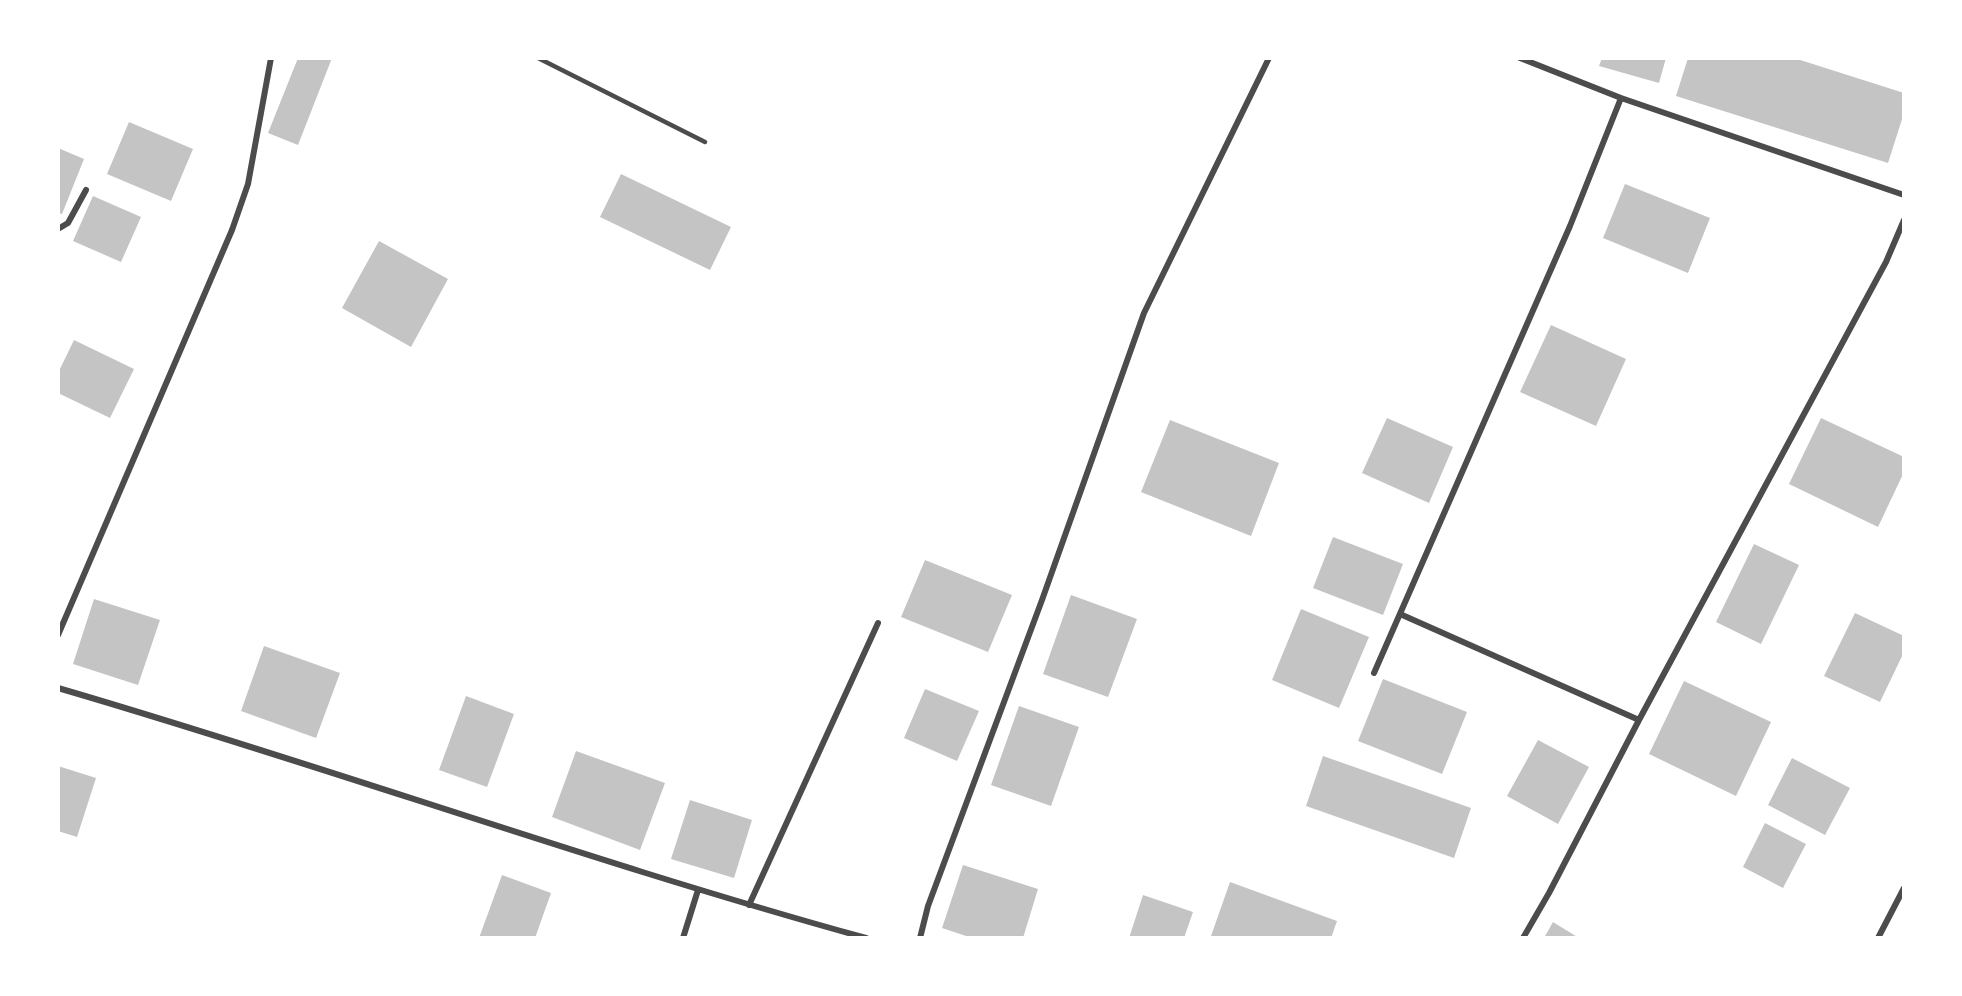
<!DOCTYPE html>
<html>
<head>
<meta charset="utf-8">
<style>
  body { margin:0 }
  #map { position:relative; width:1962px; height:996px; overflow:hidden; background:#fff; font-family:Inter,sans-serif }
  canvas { display:block }
  .frame { position:absolute; inset:0; border:60px solid #fff; pointer-events:none }
</style>
</head>
<body>
<div id="map">
<canvas width="1962" height="996"></canvas>
<div class="frame"></div>
</div>
<script>
const c = document.querySelector('canvas').getContext('2d');
c.lineJoin = 'round';
function fillPath(path, color) {
  c.fillStyle = color;
  c.fill(path, 'evenodd');
}
function stroke(path, color, width, dash) {
  c.strokeStyle = color;
  c.lineWidth = width;
  c.lineCap = dash ? 'butt' : 'round';
  c.setLineDash(dash || []);
  c.stroke(path);
}
fillPath(new Path2D(`
  M 298,58 L 332,58 L 298,145 L 268,133 Z
  M 1602,58 L 1666,58 L 1659,83 L 1599,66 Z
  M 1688,58 L 1794,58 L 1904,93 L 1904,113 L 1888,163 L 1676,96 Z
  M 129,122 L 193,149 L 171,201 L 107,174 Z
  M 58,148 L 84,159 L 62,214 L 58,213 Z
  M 621,174 L 731,227 L 710,270 L 600,217 Z
  M 1625,184 L 1710,218 L 1688,273 L 1603,238 Z
  M 93,196 L 141,217 L 121,262 L 73,241 Z
  M 379,241 L 448,279 L 411,347 L 342,308 Z
  M 1551,325 L 1626,359 L 1596,426 L 1520,392 Z
  M 74,340 L 134,369 L 110,418 L 58,393 L 58,373 Z
  M 1387,418 L 1453,447 L 1429,503 L 1362,473 Z
  M 1821,418 L 1904,457 L 1904,472 L 1878,527 L 1789,484 Z
  M 1170,420 L 1279,463 L 1251,536 L 1141,492 Z
  M 1333,537 L 1403,564 L 1383,615 L 1313,588 Z
  M 1754,544 L 1799,565 L 1761,644 L 1716,622 Z
  M 925,560 L 1012,595 L 988,652 L 901,617 Z
  M 1071,595 L 1137,619 L 1108,697 L 1043,674 Z
  M 94,599 L 160,620 L 138,685 L 73,664 Z
  M 1301,609 L 1369,637 L 1339,708 L 1272,680 Z
  M 1855,613 L 1904,636 L 1904,652 L 1880,702 L 1824,676 Z
  M 264,646 L 340,673 L 316,738 L 241,711 Z
  M 1383,679 L 1467,712 L 1442,774 L 1358,741 Z
  M 1684,681 L 1771,722 L 1736,796 L 1649,754 Z
  M 925,689 L 979,711 L 957,761 L 904,738 Z
  M 466,696 L 514,714 L 487,787 L 439,770 Z
  M 1019,706 L 1079,727 L 1051,806 L 991,785 Z
  M 1538,740 L 1589,767 L 1558,824 L 1507,796 Z
  M 576,751 L 665,783 L 640,850 L 552,817 Z
  M 1323,756 L 1471,808 L 1454,858 L 1306,806 Z
  M 1792,758 L 1850,788 L 1825,835 L 1768,805 Z
  M 58,766 L 96,778 L 77,837 L 58,831 Z
  M 690,800 L 752,820 L 734,878 L 671,859 Z
  M 1765,823 L 1806,844 L 1783,888 L 1743,867 Z
  M 963,865 L 1038,889 L 1023,938 L 972,938 L 942,928 Z
  M 502,875 L 551,893 L 535,938 L 479,938 Z
  M 1230,882 L 1337,921 L 1331,938 L 1215,938 L 1211,936 Z
  M 1143,895 L 1193,912 L 1184,938 L 1129,938 Z
  M 1553,922 L 1579,938 L 1544,938 Z`), '#c4c4c4');
stroke(new Path2D(`
  M 538,58 L 705,142`), '#4c4c4c', 4.5);
stroke(new Path2D(`
  M 1520,58 L 1621,98 L 1904,195
  M 58,229 L 68,223 L 86,190
  M 1400,614 L 1639,720
  M 58,635 L 232,230 L 248,184 L 271,58
  M 1374,673 L 1570,226 L 1621,98
  M 58,688 C 329,767 594,863 866,938
  M 749,905 L 878,623
  M 683,938 L 698,890
  M 920,938 L 928,906 L 1042,600 L 1144,313 L 1269,58
  M 1523,938 L 1549,893 L 1639,720 L 1886,262 L 1904,220
  M 1878,938 L 1904,888`), '#4c4c4c', 6);
</script>
</body>
</html>
